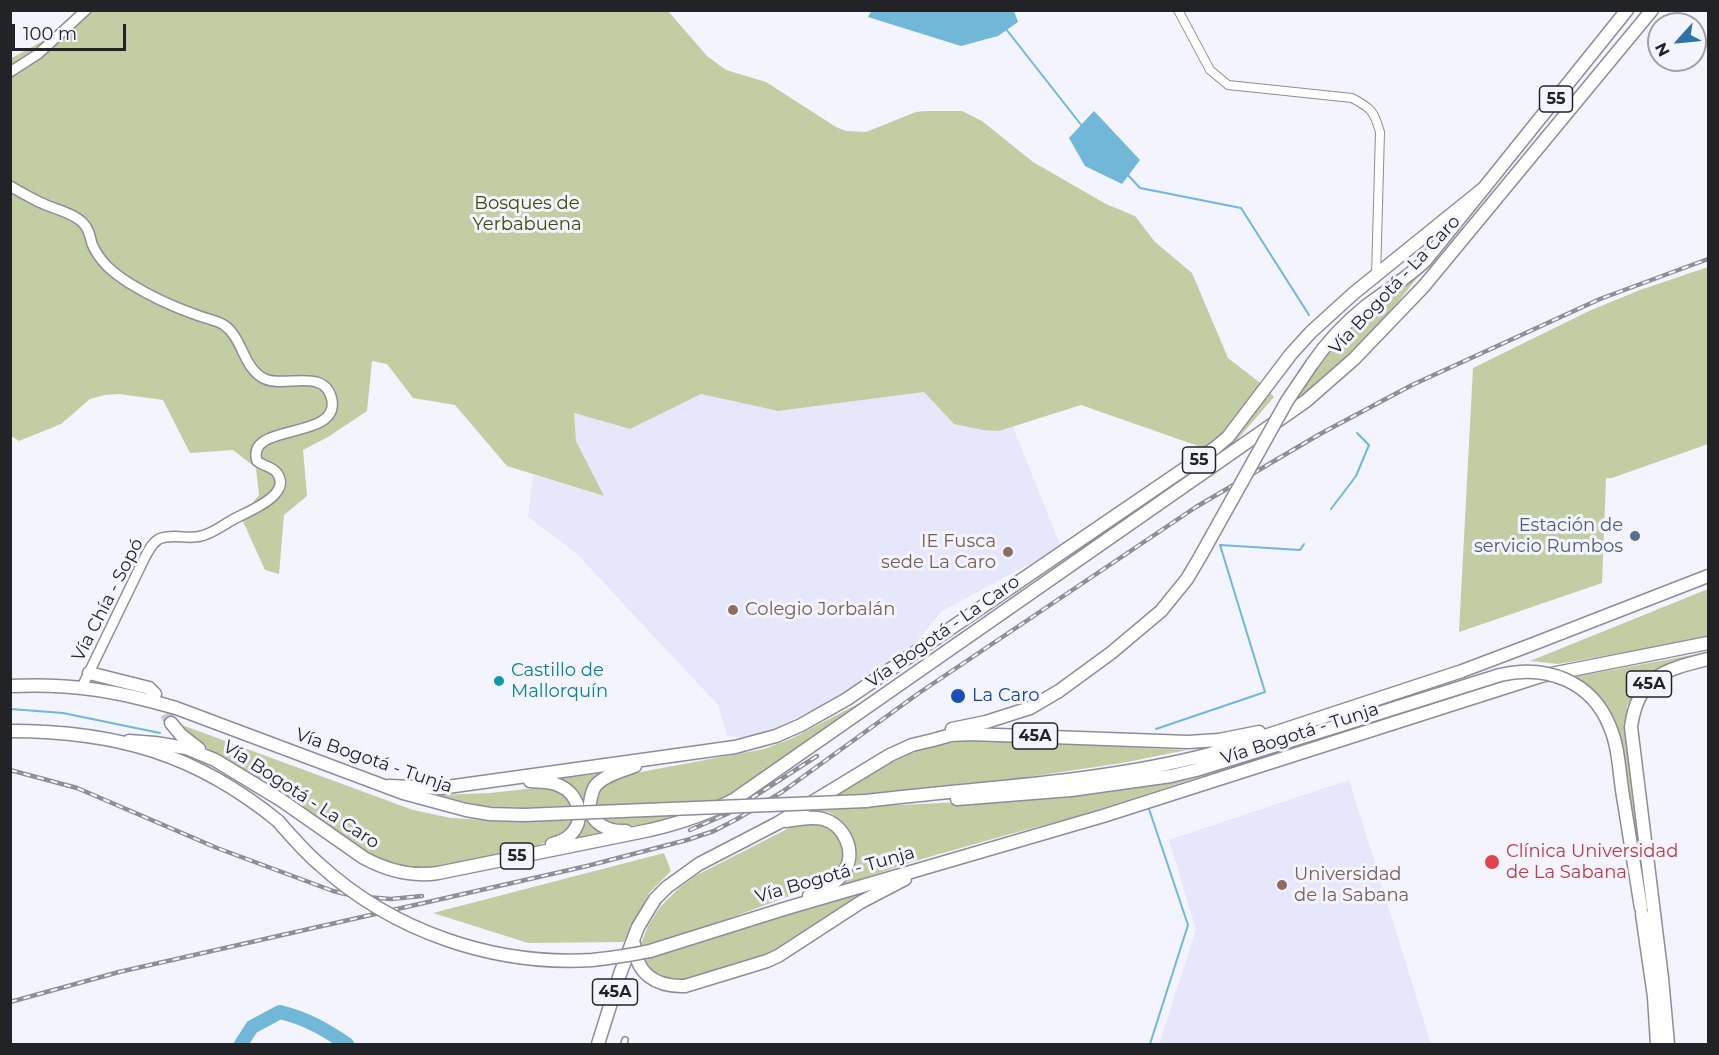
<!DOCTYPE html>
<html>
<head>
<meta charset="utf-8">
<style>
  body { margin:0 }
  #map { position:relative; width:1719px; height:1055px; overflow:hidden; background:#f3f4fe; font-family:Montserrat,sans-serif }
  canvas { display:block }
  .frame { position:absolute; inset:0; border:12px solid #222326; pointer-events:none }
  .north { position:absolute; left:1647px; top:12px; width:60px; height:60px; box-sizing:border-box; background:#f3f4fe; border:2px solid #9fa0a8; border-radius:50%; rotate:243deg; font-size:16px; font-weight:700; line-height:24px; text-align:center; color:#222326 }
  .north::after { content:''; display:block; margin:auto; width:21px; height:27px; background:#2f72a7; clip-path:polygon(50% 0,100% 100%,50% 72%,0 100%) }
  .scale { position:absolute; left:12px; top:24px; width:114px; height:27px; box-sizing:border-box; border:3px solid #222326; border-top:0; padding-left:8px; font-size:18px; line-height:21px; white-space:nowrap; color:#222326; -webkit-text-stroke:4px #f3f4fe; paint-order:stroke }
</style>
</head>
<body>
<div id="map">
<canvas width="1719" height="1055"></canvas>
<div class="frame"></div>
<div class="north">N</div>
<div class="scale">100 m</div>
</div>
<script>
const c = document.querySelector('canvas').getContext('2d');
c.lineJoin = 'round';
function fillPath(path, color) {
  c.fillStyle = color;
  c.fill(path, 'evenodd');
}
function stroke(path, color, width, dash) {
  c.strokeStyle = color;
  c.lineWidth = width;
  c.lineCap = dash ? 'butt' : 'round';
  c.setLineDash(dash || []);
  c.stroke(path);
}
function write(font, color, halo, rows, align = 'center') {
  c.font = font + ' Montserrat,sans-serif';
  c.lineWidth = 6;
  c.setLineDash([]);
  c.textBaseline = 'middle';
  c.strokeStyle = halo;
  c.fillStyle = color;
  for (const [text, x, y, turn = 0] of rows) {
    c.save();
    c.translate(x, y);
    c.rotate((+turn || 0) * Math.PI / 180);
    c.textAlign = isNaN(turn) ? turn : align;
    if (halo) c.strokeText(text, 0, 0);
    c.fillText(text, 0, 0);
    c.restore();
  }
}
fillPath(new Path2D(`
  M 924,392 L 954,424 L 999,431 L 1013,427 L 1061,547 L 942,611 L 915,644 L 883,668 L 814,711 L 796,717 L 777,729 L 748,738 L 727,736 L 718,705 L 575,552 L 528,517 L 533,475 L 603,496 L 576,441 L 573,413 L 630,429 L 701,394 L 778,411 Z
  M 1349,780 L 1431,1044 L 1159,1044 L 1196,930 L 1169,840 Z`), '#e6e7fa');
fillPath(new Path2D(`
  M 91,11 L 668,11 L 707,56 L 726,70 L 766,82 L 836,127 L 846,131 L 866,132 L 916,112 L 926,111 L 962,111 L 982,121 L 1033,162 L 1106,204 L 1135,216 L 1155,242 L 1192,273 L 1228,358 L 1263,385 L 1274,397 L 1224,455 L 1081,405 L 999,431 L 983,430 L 954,424 L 924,392 L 778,411 L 701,394 L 630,429 L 574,413 L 576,441 L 604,496 L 507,466 L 455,405 L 413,398 L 387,364 L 372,361 L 367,411 L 328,437 L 303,450 L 307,496 L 284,515 L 279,574 L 265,570 L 241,517 L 259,495 L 256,468 L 233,450 L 190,453 L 163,400 L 119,394 L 105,395 L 90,399 L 61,424 L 19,441 L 11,436 L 10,59 L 84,18 Z
  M 1708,267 L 1708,444 L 1612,478 L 1606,478 L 1602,583 L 1459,632 L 1473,368 L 1589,311 L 1640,290 Z
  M 1424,269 L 1387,316 L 1346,361 L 1292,407 C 1305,382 1320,358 1340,338 C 1366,313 1396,293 1424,269 Z
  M 1708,589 L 1708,636 L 1688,641 L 1558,664 L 1530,661 Z
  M 1708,652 L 1662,666 L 1647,677 L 1635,691 L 1627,707 L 1626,726 L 1630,773 L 1654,964 L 1617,739 L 1587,687 L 1574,677 Z
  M 882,691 L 729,797 L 698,813 L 663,822 L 622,827 L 603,823 C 591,796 590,788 619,776 L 764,749 L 793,738 Z
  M 171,721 L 413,810 L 451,818 L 503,821 L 574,821 L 571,828 L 552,840 L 528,849 L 435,868 L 411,870 L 373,858 L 273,790 L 188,736 Z
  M 985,740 L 1187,750 L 1122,763 L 1001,781 L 876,793 L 876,806 L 984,801 L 1177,779 L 1248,761 L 1078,816 L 1003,836 L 915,861 L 831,889 C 837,884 845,880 850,875 C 866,856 850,820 828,812 C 821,810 812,813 805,813 C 843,792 879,765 920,750 C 941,742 963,741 985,740 Z
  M 607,773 L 586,795 L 608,834 L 570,842 L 584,818 L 553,779 Z
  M 545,787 L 560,790 L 573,806 L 520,808 L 483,806 L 436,795 L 490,793 Z
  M 801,822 C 809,823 818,822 825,825 C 843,832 850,857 839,872 C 836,876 831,879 828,882 L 689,933 L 640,946 L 648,926 L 660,907 L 678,889 L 695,876 Z
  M 664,853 L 671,871 L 649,893 L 624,942 L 528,943 L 433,913 Z
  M 877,883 L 777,949 L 765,956 L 681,982 L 655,977 L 640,957 Z`), '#c2cda4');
fillPath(new Path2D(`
  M 872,10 L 1014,11 L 1018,22 L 998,36 L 961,46 L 868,17 Z
  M 1094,111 L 1140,160 L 1122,184 L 1085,166 L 1069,138 Z`), '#70b7d8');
stroke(new Path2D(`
  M 1006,29 L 1082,126
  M 1127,174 L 1140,188 L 1241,208 L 1309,315
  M 1331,509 L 1356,476 L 1369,445 L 1357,433
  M 10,709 L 63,713 L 160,733
  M 1156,729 L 1265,692 L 1220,545 L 1300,550 L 1304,544
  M 1149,809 L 1188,925 L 1150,1044`), '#70b7d8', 2);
stroke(new Path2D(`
  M 241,1044 L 252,1027 L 280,1012 C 308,1019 324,1029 347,1044`), '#70b7d8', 14);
stroke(new Path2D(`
  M 157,698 L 171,723`), '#c9cad3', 12, [12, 6]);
const pedestrian = new Path2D(`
  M 624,1044 L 625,1040`);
const minor = new Path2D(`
  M 1178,10 L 1210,70 L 1228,85 L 1352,98 C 1371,108 1374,111 1380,132 L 1376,277`);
const tertiary = new Path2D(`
  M 10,72 L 38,54 L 86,10
  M 10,186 C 22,193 34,200 46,205 C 58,210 75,214 83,223 C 89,229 90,236 92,244 C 100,262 112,272 129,283 C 150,296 171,306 194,314 C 203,318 216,320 224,325 C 243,338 243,369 265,379 C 286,388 325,367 332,400 C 339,441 245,422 257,461 C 263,466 273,467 277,473 C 293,495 247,512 234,519 C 223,525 214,533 201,536 C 188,540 173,533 159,539 C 152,543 149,550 145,557 L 82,687`);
const primary = new Path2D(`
  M 89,673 L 149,688 L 155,694
  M 171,723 L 181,735 L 199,749
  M 129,741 L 155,743 L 186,748 L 215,760 L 281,800 L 364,858 C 388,871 411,877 438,873 L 650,830 C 680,823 708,814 735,799 L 1306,401 L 1354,359 L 1424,286 L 1652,10
  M 530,781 C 539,782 550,781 558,785 C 579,793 587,821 569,836 C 564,841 558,842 552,844
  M 389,786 L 440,788 L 735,747 L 776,736 L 801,725 L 847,699 L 1215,448 L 1228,437 L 1291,354 L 1311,332 L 1354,293 L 1484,188 L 1627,10
  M 626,831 C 608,832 589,823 590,803 C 591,796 592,790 596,785 C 605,775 622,771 635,766`);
const trunk = new Path2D(`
  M 1312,364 C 1327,342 1345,323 1366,306 C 1386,291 1407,278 1425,261 L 1484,188
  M 10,686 C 72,683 117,691 176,708 L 403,793 L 466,810 L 490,814 L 524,815
  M 952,729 L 986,722 L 1030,708 L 1059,691 L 1111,653 L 1161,611 L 1187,579 L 1200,557
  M 10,731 C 116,731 196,754 278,821
  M 1623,796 L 1641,908
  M 957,799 L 1071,790 L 1171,776 L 1196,770 L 1341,725
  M 866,801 C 981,787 1098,783 1210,754 L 1462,671 L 1528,646 L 1708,576
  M 786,821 C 797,819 811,816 823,819 C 845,825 857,853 844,872 C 836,884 821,890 809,896
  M 1642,914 L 1654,997 L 1657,1044
  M 634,944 C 636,974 656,987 685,986 L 767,961 L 778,956 L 861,902 L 905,879
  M 650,951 L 787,908 L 1103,816 L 1541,676 L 1708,643
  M 598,1044 L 620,974 L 638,927 L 655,899 L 667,887 L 699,864 L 778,823 L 890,755 L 912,745 L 933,740 L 951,735 L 970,734 L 1188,742 L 1219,740 L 1259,732
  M 1668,1044 L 1662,978 L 1631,727 C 1638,676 1664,670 1708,659`);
stroke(pedestrian, '#8d8d97', 8);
stroke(minor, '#8d8d97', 10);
stroke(tertiary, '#8d8d97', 12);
stroke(primary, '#8d8d97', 15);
stroke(trunk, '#8d8d97', 15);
stroke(pedestrian, '#fff', 5);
stroke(minor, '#fff', 8);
stroke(tertiary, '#fff', 9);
stroke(primary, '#fff', 12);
stroke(trunk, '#fff', 12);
const rail = new Path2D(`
  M 10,770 L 77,788 L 217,848 L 333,891 L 354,896 L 391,899 L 422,896
  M 690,830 L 727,814 L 817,756
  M 10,1002 L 119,972 L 587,866 L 687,840 L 714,831 L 737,819 L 782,792 L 919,693 L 1196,507 L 1320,434 L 1412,385 L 1600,299 L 1708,259`);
stroke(rail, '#8e8f95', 4.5);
stroke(rail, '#f3f4fe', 2, [7]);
const trunkBridge = new Path2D(`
  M 1200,557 L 1287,401 L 1312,364
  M 1341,725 L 1500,675 C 1546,664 1592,681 1610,727 C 1619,748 1619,773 1623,796
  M 524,815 L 866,801
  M 278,821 C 291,836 304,851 319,864 C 392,931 493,966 592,960 C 611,958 631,955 650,951`);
stroke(trunkBridge, '#8d8d97', 15, []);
stroke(trunkBridge, '#fff', 12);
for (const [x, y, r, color] of [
  [1635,536,6,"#5c6f8a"],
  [1008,552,6,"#8d6e63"],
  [733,610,6,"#8d6e63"],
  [499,681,6,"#0f9aa8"],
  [958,696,8,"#1a4fb4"],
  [1492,862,8,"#e0444e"],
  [1282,885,6,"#8d6e63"]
]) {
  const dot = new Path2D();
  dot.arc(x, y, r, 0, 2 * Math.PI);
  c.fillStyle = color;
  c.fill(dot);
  stroke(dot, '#f3f4fe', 2);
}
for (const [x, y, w] of [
  [1556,99,33],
  [1199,460,33],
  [1649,684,45],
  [1035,736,45],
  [517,856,33],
  [615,992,45]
]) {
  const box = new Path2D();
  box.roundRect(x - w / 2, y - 13, w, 26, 4.5);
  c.fillStyle = '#f3f4fe';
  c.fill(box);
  stroke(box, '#222326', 1.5);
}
write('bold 16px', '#222326', null, [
  ["55",1556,99],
  ["55",1199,460],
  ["45A",1649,684],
  ["45A",1035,736],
  ["55",517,856],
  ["45A",615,992]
]);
write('18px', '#3e4b00', '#f3f4fe', [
  ["Bosques de",527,204],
  ["Yerbabuena",527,225]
]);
write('18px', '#222326', '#f3f4fe', [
  ["Vía Bogotá - La Caro",1395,285,-47],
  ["Vía Chía - Sopó",108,600,-63],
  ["Vía Bogotá - La Caro",943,632,-35],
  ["Vía Bogotá - Tunja",1300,734,-18],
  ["Vía Bogotá - Tunja",374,761,19],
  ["Vía Bogotá - La Caro",301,795,33],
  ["Vía Bogotá - Tunja",835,875,-16]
]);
write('18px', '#4e5e75', '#f3f4fe', [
  ["Estación de",1623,526],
  ["servicio Rumbos",1623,547]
], 'right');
write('18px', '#785e54', '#f3f4fe', [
  ["IE Fusca",996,542,"right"],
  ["sede La Caro",996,563,"right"],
  ["Colegio Jorbalán",745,610],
  ["Universidad",1294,875],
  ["de la Sabana",1294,896]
], 'left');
write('18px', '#0d838f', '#f3f4fe', [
  ["Castillo de",511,671],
  ["Mallorquín",511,692]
], 'left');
write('18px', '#164399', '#f3f4fe', [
  ["La Caro",972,696]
], 'left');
write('18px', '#be3a42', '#f3f4fe', [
  ["Clínica Universidad",1506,852],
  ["de La Sabana",1506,873]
], 'left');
</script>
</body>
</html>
